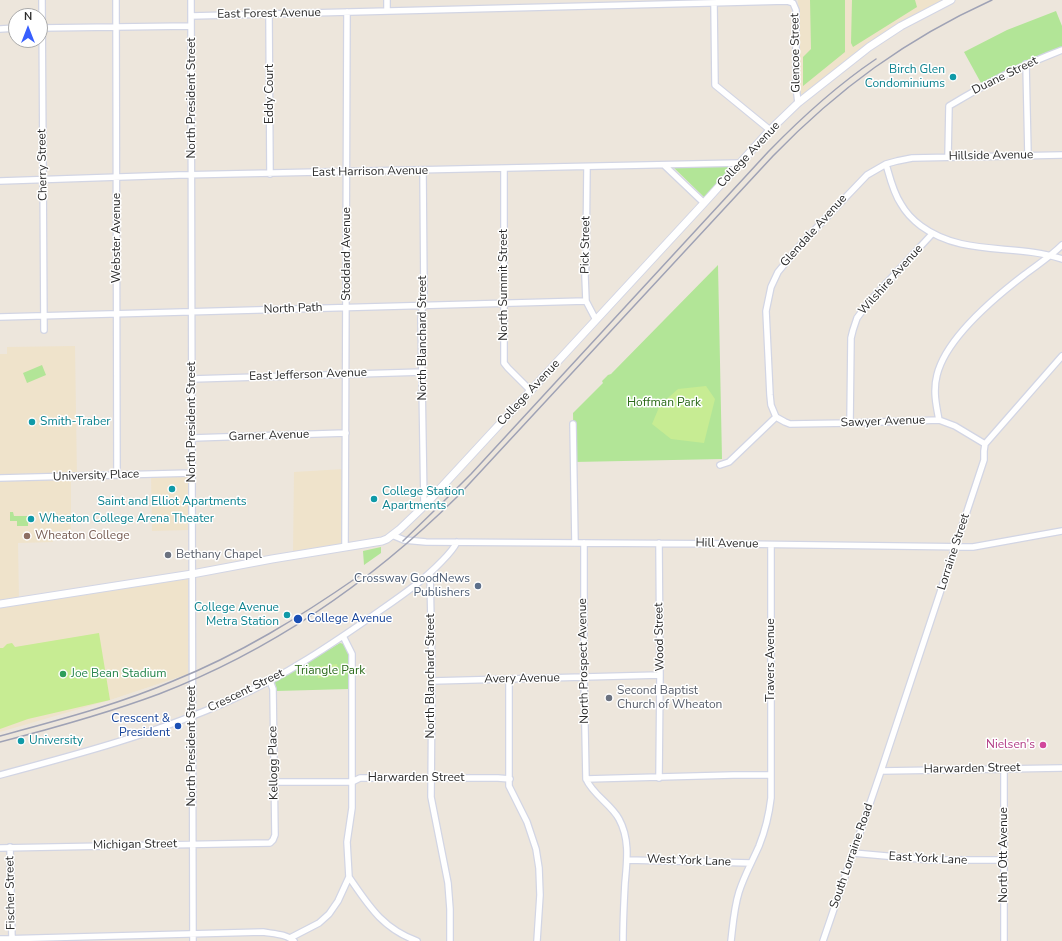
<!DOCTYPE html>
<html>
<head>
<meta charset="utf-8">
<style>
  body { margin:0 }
  #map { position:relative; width:1062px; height:941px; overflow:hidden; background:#ede6dc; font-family:"Nunito Sans",sans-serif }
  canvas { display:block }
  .north { position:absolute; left:8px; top:8px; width:40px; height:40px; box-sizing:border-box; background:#fff; border:1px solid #aaa; border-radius:50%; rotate:0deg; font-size:11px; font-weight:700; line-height:16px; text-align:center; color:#2b2b2b }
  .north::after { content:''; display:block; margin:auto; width:14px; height:18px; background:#385ffe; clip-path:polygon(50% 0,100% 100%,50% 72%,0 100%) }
</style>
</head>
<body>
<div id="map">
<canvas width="1062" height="941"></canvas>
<div class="north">N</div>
</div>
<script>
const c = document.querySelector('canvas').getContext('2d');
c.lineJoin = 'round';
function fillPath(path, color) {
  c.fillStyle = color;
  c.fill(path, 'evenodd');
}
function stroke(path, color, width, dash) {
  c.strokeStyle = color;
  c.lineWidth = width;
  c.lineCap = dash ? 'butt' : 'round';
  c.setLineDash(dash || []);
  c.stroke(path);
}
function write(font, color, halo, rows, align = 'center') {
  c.font = font + ' "Nunito Sans",sans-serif';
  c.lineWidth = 3;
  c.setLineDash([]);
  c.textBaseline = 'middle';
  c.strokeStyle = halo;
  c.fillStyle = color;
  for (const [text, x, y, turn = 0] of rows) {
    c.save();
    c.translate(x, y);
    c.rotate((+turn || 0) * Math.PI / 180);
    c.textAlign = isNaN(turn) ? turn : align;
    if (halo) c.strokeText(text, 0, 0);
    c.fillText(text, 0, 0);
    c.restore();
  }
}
fillPath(new Path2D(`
  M 798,0 L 946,0 L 909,19 L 800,98 Z
  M 75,346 L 77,478 L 71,478 L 71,530 L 54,531 L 53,542 L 18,543 L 19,599 L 188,573 L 188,674 L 110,700 L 0,732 L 0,354 L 7,354 L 7,347 Z
  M 344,469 L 343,544 L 293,554 L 294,472 Z
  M 190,475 L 190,530 L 152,531 L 151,476 Z`), '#efe3cb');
fillPath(new Path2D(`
  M 810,0 L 845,0 L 845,52 L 803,86 L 803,57 L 811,49 Z
  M 852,0 L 915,0 L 917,7 L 853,47 L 851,43 Z
  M 1056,11 L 1062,26 L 1062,47 L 1024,62 L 981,83 L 964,52 L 1007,30 Z
  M 737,165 L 706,199 L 672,166 Z
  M 718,265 L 722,459 L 574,462 L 573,413 L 603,383 L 602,381 L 608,375 L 611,374 Z
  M 42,365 L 46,375 L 27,383 L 23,373 Z
  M 10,512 L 13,512 L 14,516 L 28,516 L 28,526 L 17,526 L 17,521 L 10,521 Z
  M 381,547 L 381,553 L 364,565 L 363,551 Z
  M 340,643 L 344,644 L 349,655 L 349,689 L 276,691 L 275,682 L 277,680 Z`), '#b2e597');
fillPath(new Path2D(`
  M 706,386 L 715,399 L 704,443 L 671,439 L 652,424 L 660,405 L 678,389 Z
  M 99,633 L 110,700 L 28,719 L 0,729 L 0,648 L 3,648 L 7,644 L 12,643 L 15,647 Z
  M 337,664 L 339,675 L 318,678 L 316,667 Z`), '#c7ec93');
const minor = new Path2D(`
  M 42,0 L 44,330
  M 116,0 L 117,475
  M 191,0 L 193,941
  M 387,0 L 387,11
  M 714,3 L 715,85 L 770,130
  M 269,14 L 270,174
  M 191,16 L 787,1 L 793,3 L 796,10 L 796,86 L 798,103
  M 40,28 L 191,26
  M 0,29 L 16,28
  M 1026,64 L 1028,155
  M 948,157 L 949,106 C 985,84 1022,65 1062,50
  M 886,164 C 890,178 893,192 901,204 C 906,213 913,220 921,226 C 963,257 1015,243 1062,259
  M 664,165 L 704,203
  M 587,167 L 586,264 L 585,276 L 586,301 L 596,320
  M 504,169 L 504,363 L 508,368 L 531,391
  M 423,171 L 424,294 L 421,319 L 424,506
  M 0,181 L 179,175 L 740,163
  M 0,317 L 586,301
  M 192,379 L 423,372
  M 776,417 L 785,422 L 790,424 L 850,423 L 939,420 L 955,426 L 985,444
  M 939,420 C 936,405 933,390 937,375 C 946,338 994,298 1024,275 C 1037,265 1050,257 1062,245
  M 850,423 L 851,338 L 853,330 L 857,318 L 868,303 L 932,234
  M 573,424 L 575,543
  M 192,438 L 346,433
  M 720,465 L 729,462 L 776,417 L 771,405 L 770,395 L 766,311 L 771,287 L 778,272 L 802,243 L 867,175 L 886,164 L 897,161 L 912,158 L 1062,155
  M 0,478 L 192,473
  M 392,535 L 404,540 L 426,542 L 740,544 L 973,547 L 1062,531
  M 584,543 L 584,677 L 586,779 C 593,795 611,804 619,819 C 630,839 627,861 625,883 C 624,902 623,921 623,941
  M 659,543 L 660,675 L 659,778
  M 345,546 L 347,12
  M 430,573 L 432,671 L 431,797 L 448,883 L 450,909 L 450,941
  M 509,679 L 509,786 L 527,822 L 536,849 L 539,868 L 540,895 L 537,941
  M 432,681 L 660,675
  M 881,771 L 1062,768
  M 0,775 C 79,754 158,733 233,699 C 285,676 332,644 378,612 C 401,596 423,581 442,561 C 448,555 453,550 457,542
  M 586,779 L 733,775 L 771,775
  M 275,782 L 352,782 L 360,778 L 498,778 L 510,779
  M 10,847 L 12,939
  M 0,848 L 270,843 L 273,840 L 275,835 L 273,689 L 270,681
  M 853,853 L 931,860 L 1004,860
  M 627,860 L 751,863
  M 349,877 C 369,906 382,928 417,941
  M 290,938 L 319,923 L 329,914 L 338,901 L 349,877 L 347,842 L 352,808 L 352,654 L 343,636
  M 0,939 L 263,932 C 274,934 286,934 294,941
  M 731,941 C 733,924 734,908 739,892 C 744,876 752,862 759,846 C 765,831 769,815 771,798 L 771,545
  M 823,941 L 881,771 L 984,460 L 984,451 L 985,444 L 1062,356
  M 1004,941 L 1004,769`);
const tertiary = new Path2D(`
  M 0,604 L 192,574 L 272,559 L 382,541 L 387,539 L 400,529 L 424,506 L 704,203 L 770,130 L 798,103 L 869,47 L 901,26 L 951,0`);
stroke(minor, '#d2d5e4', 8);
stroke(tertiary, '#d2d5e4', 9);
stroke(minor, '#fff', 5.5);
stroke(tertiary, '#fff', 7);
stroke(new Path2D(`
  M 403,541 L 437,508 L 471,474 L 768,152 C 801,118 836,86 876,59
  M 0,736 C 58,720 117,705 173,681 C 240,654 300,617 359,576
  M 0,742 C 54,728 108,713 159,694 C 273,650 372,581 458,496 L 773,156 C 838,89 906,39 992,0`), '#9fa2b5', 1.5);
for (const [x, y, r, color] of [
  [953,77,4,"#0f9aa8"],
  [32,422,4,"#0f9aa8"],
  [172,489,4,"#0f9aa8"],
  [374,499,4,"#0f9aa8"],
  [31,519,4,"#0f9aa8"],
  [27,536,4,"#8d6e63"],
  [168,555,4,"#6b7280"],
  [478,586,4,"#5c6f8a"],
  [287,615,4,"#0f9aa8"],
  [298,619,5,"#1a4fb4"],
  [63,674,4,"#2e9e5b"],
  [609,698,4,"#6b7280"],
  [178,726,4,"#1a4fb4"],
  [21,741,4,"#0f9aa8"],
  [1043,745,4,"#d1479c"]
]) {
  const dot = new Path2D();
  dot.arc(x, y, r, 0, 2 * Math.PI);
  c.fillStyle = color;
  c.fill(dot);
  stroke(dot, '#fff', 1.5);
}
write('12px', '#2b2b2b', '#fff', [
  ["East Forest Avenue",269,14,-1],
  ["Glencoe Street",796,53,-91],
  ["Duane Street",1005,76,-26],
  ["Eddy Court",270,94,-90],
  ["North President Street",192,98,-90],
  ["College Avenue",749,155,-47],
  ["Hillside Avenue",991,156,-1],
  ["Cherry Street",43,165,-91],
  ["East Harrison Avenue",370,172,-1],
  ["Glendale Avenue",814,231,-48],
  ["Webster Avenue",117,238,-90],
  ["Pick Street",586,245,-89],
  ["Stoddard Avenue",347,254,-90],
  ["Wilshire Avenue",891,280,-48],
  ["North Summit Street",504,285,-90],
  ["North Path",293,309,-2],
  ["North Blanchard Street",423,338,-90],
  ["East Jefferson Avenue",308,375,-2],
  ["College Avenue",529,393,-47],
  ["North President Street",192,422,-90],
  ["Sawyer Avenue",883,422,-2],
  ["Garner Avenue",269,436,-2],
  ["University Place",96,476,-2],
  ["Hill Avenue",727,544,1],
  ["Lorraine Street",954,552,-72],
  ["Wood Street",660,637,-91],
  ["Travers Avenue",771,660,-90],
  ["North Prospect Avenue",584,661,-91],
  ["North Blanchard Street",431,676,-90],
  ["Avery Avenue",522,679,-1],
  ["Crescent Street",246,691,-26],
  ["North President Street",192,746,-90],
  ["Kellogg Place",274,763,-91],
  ["Harwarden Street",972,769,-1],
  ["Harwarden Street",416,778],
  ["Michigan Street",135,845,-1],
  ["North Ott Avenue",1004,855,-90],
  ["South Lorraine Road",852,856,-71],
  ["East York Lane",928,859,3],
  ["West York Lane",689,861,2],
  ["Fischer Street",11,893,-91]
]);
write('12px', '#0d838f', '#fff', [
  ["Birch Glen",945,70,"right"],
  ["Condominiums",945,84,"right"],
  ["Smith-Traber",40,422],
  ["College Station",382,492],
  ["Apartments",382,506],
  ["Saint and Elliot Apartments",172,502,"center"],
  ["Wheaton College Arena Theater",39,519],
  ["College Avenue",279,608,"right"],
  ["Metra Station",279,622,"right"],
  ["University",29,741]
], 'left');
write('12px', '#2a6a18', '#fff', [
  ["Hoffman Park",664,403],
  ["Triangle Park",330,671]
]);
write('12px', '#785e54', '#fff', [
  ["Wheaton College",35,536]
], 'left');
write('12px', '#5b616d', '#fff', [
  ["Bethany Chapel",176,555],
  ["Second Baptist",617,691],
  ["Church of Wheaton",617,705]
], 'left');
write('12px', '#4e5e75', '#fff', [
  ["Crossway GoodNews",470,579],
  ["Publishers",470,593]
], 'right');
write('12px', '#164399', '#fff', [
  ["College Avenue",307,619],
  ["Crescent &",170,719,"right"],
  ["President",170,733,"right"]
], 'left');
write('12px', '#27864d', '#fff', [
  ["Joe Bean Stadium",71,674]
], 'left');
write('12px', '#b23c85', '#fff', [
  ["Nielsen's",1035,745]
], 'right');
</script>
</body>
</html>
